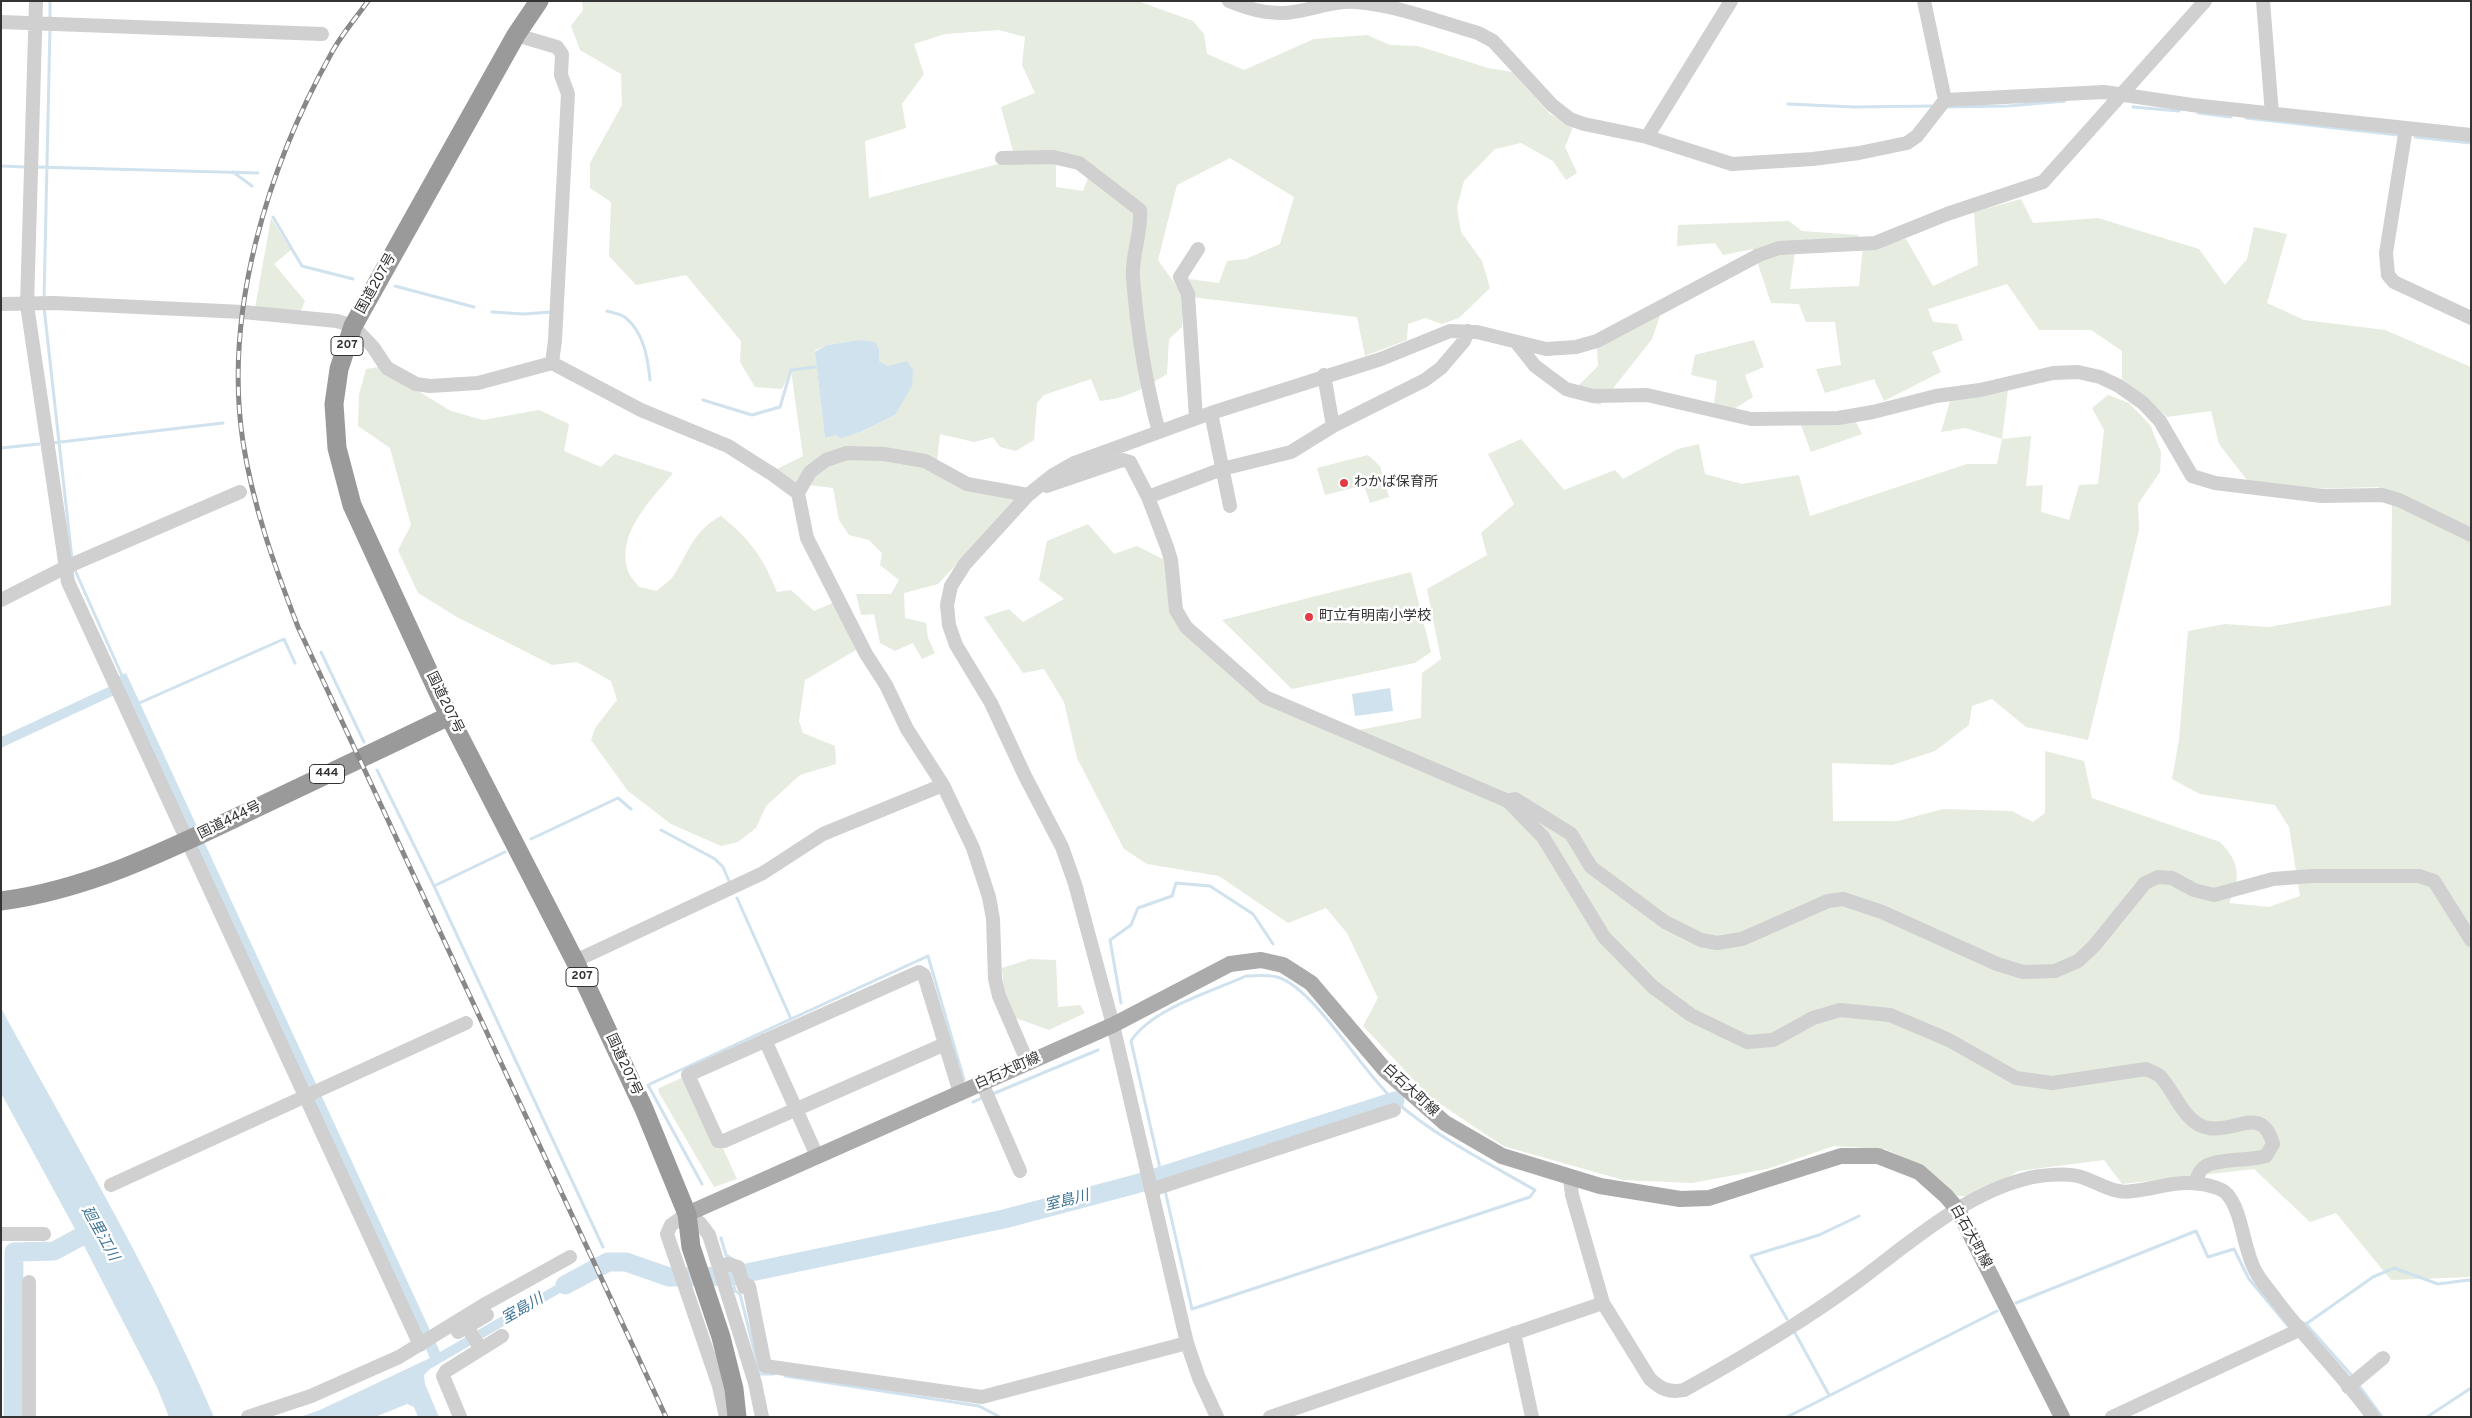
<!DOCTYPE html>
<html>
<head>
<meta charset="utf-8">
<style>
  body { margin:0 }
  #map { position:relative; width:2472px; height:1418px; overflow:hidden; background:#fff; font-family:Overpass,sans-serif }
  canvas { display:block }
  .frame { position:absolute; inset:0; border:2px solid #333; pointer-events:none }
</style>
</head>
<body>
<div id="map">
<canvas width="2472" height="1418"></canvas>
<div class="frame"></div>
</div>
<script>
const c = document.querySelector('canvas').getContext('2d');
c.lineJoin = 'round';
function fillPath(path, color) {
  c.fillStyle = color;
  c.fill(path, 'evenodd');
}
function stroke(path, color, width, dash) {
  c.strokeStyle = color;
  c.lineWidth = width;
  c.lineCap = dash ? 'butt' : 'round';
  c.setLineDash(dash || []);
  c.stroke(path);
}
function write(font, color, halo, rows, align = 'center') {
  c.font = font + ' Overpass,"Noto Sans JP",sans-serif';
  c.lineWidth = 5;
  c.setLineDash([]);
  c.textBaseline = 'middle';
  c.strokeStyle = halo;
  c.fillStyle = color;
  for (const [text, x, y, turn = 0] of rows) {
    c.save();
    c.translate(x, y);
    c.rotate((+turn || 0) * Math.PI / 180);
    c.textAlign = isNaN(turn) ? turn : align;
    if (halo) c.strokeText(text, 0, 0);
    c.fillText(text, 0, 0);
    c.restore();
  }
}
fillPath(new Path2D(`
  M 582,1 L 1138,1 L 1193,21 L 1204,34 L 1207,54 L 1244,70 L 1314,39 L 1367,35 L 1390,45 L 1418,46 L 1488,68 L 1512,72 L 1550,114 L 1573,127 L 1565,147 L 1577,173 L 1566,180 L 1553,161 L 1521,143 L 1495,149 L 1464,181 L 1457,207 L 1461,232 L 1482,261 L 1490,288 L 1459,318 L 1442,324 L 1425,318 L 1408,324 L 1407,340 L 1365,356 L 1357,317 L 1183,296 L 1182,327 L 1169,339 L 1167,374 C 1147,387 1125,399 1100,401 L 1091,379 L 1044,395 L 1037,403 L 1034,440 L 1016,451 L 1000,447 L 993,437 L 974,442 L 940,434 L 936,470 L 1018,499 L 938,584 L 904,593 L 905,618 L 926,623 L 928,638 L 935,653 L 922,659 L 913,643 L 895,651 L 880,643 L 874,614 L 861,615 L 856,594 L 891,594 L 899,580 L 880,565 L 882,553 L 869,540 L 849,535 L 839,520 L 833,488 L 793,483 L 775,470 L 803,456 L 791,371 L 782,389 L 755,387 L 740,362 L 741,341 L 686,275 L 636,285 L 609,256 L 611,202 L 590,188 L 590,163 L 622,105 L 621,74 L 580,50 L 571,26 L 583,10 ZM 999,30 L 1025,37 L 1022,65 L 1035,93 L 1001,107 L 1016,162 L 1002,163 L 869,198 L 865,141 L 906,128 L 902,104 L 924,74 L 914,44 L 945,34 ZM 1230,158 L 1294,197 L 1280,244 L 1246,259 L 1227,261 L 1219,283 L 1190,279 L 1183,295 L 1158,260 L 1177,185 ZM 1056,161 L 1092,168 L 1083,191 L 1056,187 ZM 859,340 L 879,349 L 879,361 L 888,366 L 895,415 L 860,432 L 840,439 L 836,435 L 825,438 L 815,351 L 827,345 Z
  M 2021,199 L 2033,223 L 2098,218 L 2199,249 L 2225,285 L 2247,259 L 2254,227 L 2287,234 L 2267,303 L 2304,320 L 2385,330 L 2471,367 L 2471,1277 L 2391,1280 L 2336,1213 L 2310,1222 L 2254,1169 L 2122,1184 L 2104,1160 L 2018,1171 L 1977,1196 L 1957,1196 L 1925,1167 L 1885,1149 L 1834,1146 L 1767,1169 L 1692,1183 L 1623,1180 L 1503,1146 L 1430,1097 L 1363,1026 L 1378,998 L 1347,933 L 1326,908 L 1288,923 L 1219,876 L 1147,864 L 1124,849 L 1077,758 L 1064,702 L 1044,669 L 1023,673 L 984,617 L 1009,609 L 1023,622 L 1064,599 L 1039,580 L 1047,541 L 1088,524 L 1114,554 L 1137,546 L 1165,560 L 1179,609 L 1190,624 L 1268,692 L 1354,731 L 1421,718 L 1422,673 L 1441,659 L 1427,589 L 1487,555 L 1481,533 L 1514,504 L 1488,454 L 1521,439 L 1564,490 L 1615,470 L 1623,479 L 1678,449 L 1699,444 L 1705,474 L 1742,484 L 1799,475 L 1810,516 L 1967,464 L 1997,464 L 2002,439 L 1965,428 L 1941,432 L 1951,398 L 2008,390 L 2002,439 L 2031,436 L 2026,486 L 2043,485 L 2041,512 L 2069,520 L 2079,485 L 2098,484 L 2104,430 L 2092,408 L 2108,395 L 2129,403 L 2150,425 L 2161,452 L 2160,472 L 2138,504 L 2139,530 L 2088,740 L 2026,727 L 1992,699 L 1972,706 L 1969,725 L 1935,751 L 1892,765 L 1832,763 L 1833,821 L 1898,821 L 1943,809 L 2012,811 L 2033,822 L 2045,813 L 2045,751 L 2084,761 L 2092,798 L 2220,842 C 2240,862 2241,879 2229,903 L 2269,907 L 2300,896 L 2289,827 L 2275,805 L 2200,794 L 2172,779 L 2179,740 L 2188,631 L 2225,624 L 2269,627 L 2391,605 L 2392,501 L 2378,487 L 2305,489 L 2247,480 L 2219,444 L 2211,411 L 2167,417 L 2122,379 L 2122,351 L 2091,330 L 2039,330 L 2007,284 L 1928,309 L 1933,322 L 1957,324 L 1963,340 L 1932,352 L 1941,372 L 1884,401 L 1874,379 L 1825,393 L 1816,369 L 1841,365 L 1835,322 L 1806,322 L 1799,304 L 1771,303 L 1753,249 L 1723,255 L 1715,243 L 1677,246 L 1678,225 L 1789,221 L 1802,231 L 1858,235 L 1863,247 L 1906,239 L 1933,286 L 1978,265 L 1974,212 ZM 1863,247 L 1859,286 L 1790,289 L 1795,251 Z
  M 271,218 L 291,250 L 274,264 L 305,301 L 300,313 L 255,308 Z
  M 1661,313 L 1652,339 L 1600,405 L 1567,397 L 1598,366 L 1597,349 Z
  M 1754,340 L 1764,367 L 1745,375 L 1753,397 L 1734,409 L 1714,404 L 1717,381 L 1691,375 L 1695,355 Z
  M 378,367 L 451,411 L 483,420 L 539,410 L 569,424 L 564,451 L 601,467 L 614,454 L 673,473 C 652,499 615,534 628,571 C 630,576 635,582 639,587 L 657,591 C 662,586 670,581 674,575 C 690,550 693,531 721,516 C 750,539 763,557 777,592 L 791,590 L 814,611 L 835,602 L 856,650 L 805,680 L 799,721 L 803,733 L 835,746 L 836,764 L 800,775 L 766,806 L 756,828 L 738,842 L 721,846 L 671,824 L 628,791 L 591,740 L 595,728 L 617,700 L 611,681 L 577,662 L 552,665 L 457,617 L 418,593 L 398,550 L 411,525 L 390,448 L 358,426 L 359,395 L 366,369 Z
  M 1855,420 L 1862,434 L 1811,452 L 1800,423 Z
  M 1368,455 L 1380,466 L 1389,497 L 1370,503 L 1364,485 L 1325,495 L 1317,468 Z
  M 1411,572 L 1431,652 L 1415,663 L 1292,689 L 1222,620 Z
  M 1030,959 L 1056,960 L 1058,1007 L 1080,1005 L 1085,1013 L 1049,1030 L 1013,1017 L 1004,992 L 1002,968 Z
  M 684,1077 L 717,1148 L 722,1146 L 737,1179 L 714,1187 L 658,1091 L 659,1088 Z`), '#e6ecdf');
fillPath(new Path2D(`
  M 859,340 L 875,342 L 879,349 L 879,361 L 888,366 L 907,361 L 913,370 L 912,386 L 895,415 L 860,432 L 840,439 L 836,435 L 825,438 L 815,352 L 827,345 Z
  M 126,673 L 440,1352 L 585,1268 L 589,1276 L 430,1369 L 424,1375 L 425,1384 L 439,1417 L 418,1417 L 414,1407 L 407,1404 L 375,1417 L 300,1417 L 320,1410 L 430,1358 L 123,691 L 1,748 L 1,737 L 119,682 L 117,677 Z
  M 1390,688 L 1393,711 L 1355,716 L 1352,694 Z
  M 1,1008 C 74,1142 154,1276 214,1417 L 169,1417 L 157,1387 L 82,1242 L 1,1093 Z`), '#cfe2ee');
stroke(new Path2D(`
  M 50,21 L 50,1
  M 1788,104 L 1854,107 L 1934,106
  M 1945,107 L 2008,106 L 2065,101
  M 2133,107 L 2179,111
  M 2198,113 L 2231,117
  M 2246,118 L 2398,135
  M 2415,137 L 2471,143
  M 1,166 L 26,167
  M 36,167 L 258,173
  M 233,172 L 252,186
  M 273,217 L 302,266 L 353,279
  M 395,286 L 474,307
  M 44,301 L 50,27
  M 44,307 L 72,559
  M 607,311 C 613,313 622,314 626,318 C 644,333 648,359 650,380
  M 492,312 L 523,314 L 552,312
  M 703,400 L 752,415 L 780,407 L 791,370 L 815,367
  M 52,443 L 223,423
  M 1,448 L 39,444
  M 74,568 L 123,678
  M 321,652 L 364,742
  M 137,704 L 284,639 L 295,663
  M 377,770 L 434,886 L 505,852
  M 661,830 L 715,859 L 723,867 L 729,881
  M 531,839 L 618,798 L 631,809
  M 434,886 L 603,1247
  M 737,898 L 791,1019 L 928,956 L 964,1080
  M 1246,976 C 1256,976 1267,974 1277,977 C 1313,986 1364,1075 1396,1102 C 1438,1138 1488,1163 1535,1190 L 1530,1197 L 1192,1309 L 1131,1041 C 1151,1009 1213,991 1246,976 Z
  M 1121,1003 L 1110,940 L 1131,925 L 1138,908 L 1172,896 L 1176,883 L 1210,886 L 1253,914 L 1273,944
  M 990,1095 L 1098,1050
  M 973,1102 L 984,1097
  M 702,1184 L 648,1085 L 791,1019
  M 721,1238 L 726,1255 L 734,1260
  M 732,1276 L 735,1291 L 740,1294 L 760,1374 L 774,1374
  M 2016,1303 L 2196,1231 L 2208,1257 L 2234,1249 L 2249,1279 L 2289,1327
  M 1787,1319 L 1751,1256 L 1819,1235 L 1859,1216
  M 2300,1321 L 2306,1324 L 2354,1378
  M 2306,1324 L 2373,1277 L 2394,1268 L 2438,1284 L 2469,1280 L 2471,1281
  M 1795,1333 L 1829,1395
  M 785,1376 L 979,1406 L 1000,1417
  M 2357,1383 L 2382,1417
  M 1787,1417 L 1997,1311
  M 2427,1417 L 2471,1388`), '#cfe2ee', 3);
stroke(new Path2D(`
  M 565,1285 L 608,1262 L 626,1262 L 669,1277 L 732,1276 L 1004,1219 L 1136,1184 L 1395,1101
  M 13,1417 L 14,1252 L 54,1251 L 95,1229`), '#cfe2ee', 19);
stroke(new Path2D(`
  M 36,1 L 27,305 L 68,582 L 420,1345
  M 1229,1 C 1247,8 1264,14 1284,13 C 1308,12 1331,0 1356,2 C 1397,5 1439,22 1478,33 L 1493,41 L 1552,105 L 1570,119 L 1584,124 L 1647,137 L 1732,164 L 1813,159 L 1859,153 L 1907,143 L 1917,136 L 1945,100 L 1924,1
  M 2263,1 L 2272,114
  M 1,22 L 322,34
  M 516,35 L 557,47 L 562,54 L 561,75 L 568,94 L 555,340 L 552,363
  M 1945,100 L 2104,92 L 2192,105 L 2471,135
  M 2406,128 L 2386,253 L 2388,275 L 2394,282 L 2471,318
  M 1647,137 L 1731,1
  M 1002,158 L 1053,157 L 1079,163 L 1140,210 C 1142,233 1131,256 1133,278 C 1137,328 1146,384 1159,432
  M 1,304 L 54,303 L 243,312 L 337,321 L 353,326 L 373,347 L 387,368 L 416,384 L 430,386 L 478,383 L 552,363 L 641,410 L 728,446 L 772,474 L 798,493 L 807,538 L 866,654 L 886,685 L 907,729 L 943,785 L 973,848 L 989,897 L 993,919 L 995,979 L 999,996 L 1028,1063
  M 1516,342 L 1535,366 L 1566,389 L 1593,396 L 1647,395 L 1751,419 L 1838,418 L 1873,412 L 1936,396 L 1980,390 L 2053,373 L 2078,372 L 2100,377 L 2119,386 L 2143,403 L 2160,421 L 2192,476 L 2215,483 L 2322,496 L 2382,495 L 2399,500 L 2471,535
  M 1324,375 L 1333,426
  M 1211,413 L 1230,506
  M 1196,418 L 1188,294 L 1180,277 L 1198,249
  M 1047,486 L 1123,460 L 1130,462 L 1148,497 L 1167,547 L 1171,560 L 1176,610 L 1186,627 L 1265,697 L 1508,801 L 1543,837 L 1604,937 L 1653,987 L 1691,1015 L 1747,1042 L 1773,1040 L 1813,1018 L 1840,1010 L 1890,1015 L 1949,1040 L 2016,1078 L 2052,1083 L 2146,1069 C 2150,1071 2156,1073 2160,1076 C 2175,1092 2185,1125 2209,1128 C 2236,1133 2262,1104 2273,1144 L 2266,1156 C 2250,1161 2213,1158 2203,1168 C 2199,1171 2197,1178 2195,1183
  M 798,493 L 810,472 L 826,460 L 847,453 L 884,454 L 925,461 L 967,484 L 1028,495
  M 1148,497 L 1222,469 L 1291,452 L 1333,426 L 1425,380 L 1441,368 L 1464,341 L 1468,331
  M 1,600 L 64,568 L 240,492
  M 1511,800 L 1515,799 L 1571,834 L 1591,867 L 1665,922 L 1701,940 L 1717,943 L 1742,939 L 1828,901 L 1843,899 L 1882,912 L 1997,964 L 2023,972 L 2055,971 L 2078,961 L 2094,946 L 2145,883 L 2158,877 L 2172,878 L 2194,890 L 2214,895 L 2273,879 L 2312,876 L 2419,876 L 2434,881 L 2471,940
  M 575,961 L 763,873 L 823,834 L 943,785
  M 765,1040 L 817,1156
  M 945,1044 L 724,1141 L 718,1141 L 688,1075 L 919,972 L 924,975 L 960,1093
  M 982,1083 L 1020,1171
  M 1570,1178 L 1572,1195 L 1603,1303
  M 111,1185 L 466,1023
  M 1151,1190 L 1394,1110
  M 1,1234 L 44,1234
  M 719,1266 L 727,1264 L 738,1267 L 744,1287 L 749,1286 L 765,1366 L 982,1397 L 1187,1343
  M 467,1327 L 481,1349
  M 458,1332 L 487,1315
  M 1514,1333 L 1532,1417
  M 2348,1387 L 2383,1358
  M 29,1417 L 29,1282
  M 248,1417 L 311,1396 L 399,1357 L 487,1303 L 570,1257
  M 460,1417 L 443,1376 L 446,1371 L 502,1336
  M 726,1417 L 719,1386 L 667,1234 L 671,1225 L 687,1214 L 700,1223 L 709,1235 L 755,1383 L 762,1417
  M 1217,1417 L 1199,1378 L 1187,1343 L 1113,1025 L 1075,884 L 1062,847 L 1025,776 L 991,703 L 956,645 L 949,625 L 947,605 L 951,586 L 965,564 L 1028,495 L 1053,475 L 1074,463 L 1211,413 L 1381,359 L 1450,331 L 1477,332 L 1546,349 L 1576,347 L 1597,341 L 1759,255 L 1779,248 L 1875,243 L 1947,214 L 2043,182 L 2205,1
  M 1270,1417 L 1603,1303 L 1650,1379 C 1661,1389 1669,1393 1684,1390 C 1742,1358 1799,1324 1853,1285 C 1905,1247 1962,1195 2025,1179 C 2039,1175 2064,1173 2078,1176 C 2097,1181 2112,1195 2133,1191 C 2160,1188 2178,1179 2207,1185 C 2213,1187 2222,1188 2227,1194 C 2243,1212 2243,1250 2256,1272 C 2261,1282 2270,1291 2277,1301 C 2307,1341 2344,1376 2373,1417
  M 2112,1417 L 2299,1330`), '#d0d0d0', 14);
stroke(new Path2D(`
  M 687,1214 L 1113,1025 L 1230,964 L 1261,960 L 1283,965 L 1311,983 L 1385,1070 L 1445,1123 L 1502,1156 L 1600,1186 L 1680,1199 L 1709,1198 L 1841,1156 L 1878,1156 L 1919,1172 L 1946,1196 L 1958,1210 L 2062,1417`), '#ababab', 16);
stroke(new Path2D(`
  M 539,1 L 516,35 L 353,326 L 339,369 L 334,404 L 337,448 L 352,505 L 449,716 L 575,961 L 644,1109 L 687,1214 L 691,1247 L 721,1337 L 734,1389 L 737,1417
  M 1,901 C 90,889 170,849 250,811 C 317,779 383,748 449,716`), '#9a9a9a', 19);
const rail = new Path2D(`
  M 368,1 C 356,18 341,35 331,54 C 268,167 223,312 243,442 C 253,507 275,567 298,627 L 666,1417`);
stroke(rail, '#888', 5);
stroke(rail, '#fff', 3, [9]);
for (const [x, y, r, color] of [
  [1344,483,5,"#e63946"],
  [1309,617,5,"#e63946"]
]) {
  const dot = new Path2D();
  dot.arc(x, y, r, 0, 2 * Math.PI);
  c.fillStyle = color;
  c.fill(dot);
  stroke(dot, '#fff', 2);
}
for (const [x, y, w] of [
  [347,346,32],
  [327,774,35],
  [582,977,32]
]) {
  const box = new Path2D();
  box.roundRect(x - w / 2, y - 9.5, w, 19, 4);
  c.fillStyle = '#fff';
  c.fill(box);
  stroke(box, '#333', 1);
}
write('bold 12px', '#333', null, [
  ["207",347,346],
  ["444",327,774],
  ["207",582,977]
]);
write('14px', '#333', '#fff', [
  ["国道207号",377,284,-61],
  ["国道207号",444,703,64],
  ["国道444号",230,821,-26],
  ["国道207号",623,1065,65],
  ["白石大町線",1008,1072,-24],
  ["白石大町線",1410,1091,43],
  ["白石大町線",1970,1237,61]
]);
write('14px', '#333', '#fff', [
  ["わかば保育所",1354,483],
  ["町立有明南小学校",1319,617]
], 'left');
write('italic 15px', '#3f7597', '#fff', [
  ["室島川",1067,1202,-14],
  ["廻里江川",99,1234,61],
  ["室島川",523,1310,-30]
]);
</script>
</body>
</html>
